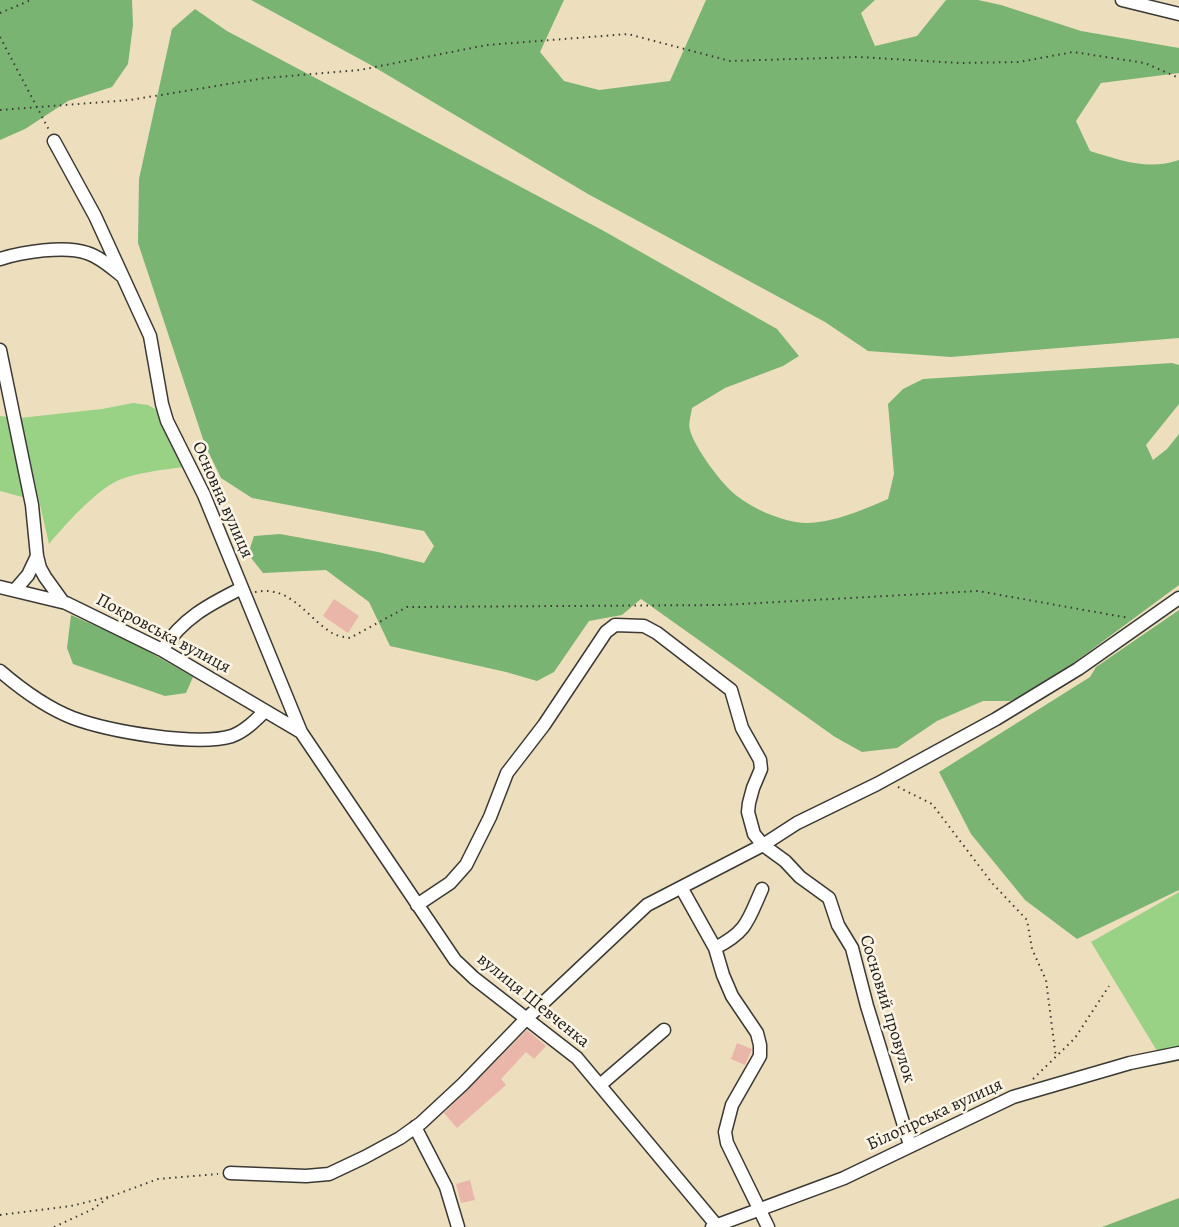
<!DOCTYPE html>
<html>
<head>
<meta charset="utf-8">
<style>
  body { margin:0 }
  canvas { display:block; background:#eddfbd }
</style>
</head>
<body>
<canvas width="1179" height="1227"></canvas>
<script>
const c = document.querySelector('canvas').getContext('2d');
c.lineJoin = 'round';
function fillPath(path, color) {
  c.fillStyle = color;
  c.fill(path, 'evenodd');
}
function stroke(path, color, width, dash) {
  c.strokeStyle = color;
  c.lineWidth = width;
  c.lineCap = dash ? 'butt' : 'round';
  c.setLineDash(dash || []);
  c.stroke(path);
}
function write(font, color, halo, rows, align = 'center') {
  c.font = font + ' Alegreya,serif';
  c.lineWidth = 5;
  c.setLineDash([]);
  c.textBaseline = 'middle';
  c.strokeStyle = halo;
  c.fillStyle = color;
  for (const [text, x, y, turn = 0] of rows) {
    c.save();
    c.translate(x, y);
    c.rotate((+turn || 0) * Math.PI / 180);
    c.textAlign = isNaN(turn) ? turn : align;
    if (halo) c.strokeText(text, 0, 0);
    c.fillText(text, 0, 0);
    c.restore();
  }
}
fillPath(new Path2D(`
  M 133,403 L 148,405 L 157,410 L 184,467 C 162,470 139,472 119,480 C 96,490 65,525 49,544 L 20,418 L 102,409 Z
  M 0,416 L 9,417 L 26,498 L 0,491 Z
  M 1179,892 L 1179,1046 L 1157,1051 L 1091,942 Z`), '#99d285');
fillPath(new Path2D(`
  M 0,0 L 132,0 L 133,25 L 128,64 L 112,87 L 68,101 L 25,129 L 0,140 Z
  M 251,0 L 564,0 L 540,52 L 564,81 L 599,90 L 670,81 L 706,0 L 875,0 L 861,13 L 875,46 L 917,36 L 946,0 L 978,0 L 1001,5 L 1081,31 L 1179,48 L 1179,73 L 1101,83 L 1076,121 L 1090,151 C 1120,160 1148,171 1179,160 L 1179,338 L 951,357 L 868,351 L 825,322 L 588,194 L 369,64 Z
  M 195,9 L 227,31 L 602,230 L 777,329 L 799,356 L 783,366 L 725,388 L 692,408 C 691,415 688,424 690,430 C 694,447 723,486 737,496 C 753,508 776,519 796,522 C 824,527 863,510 888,499 L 894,474 L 888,404 L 903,389 L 923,379 L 1172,363 L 1179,365 L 1179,404 L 1146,445 L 1153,460 L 1167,449 L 1179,434 L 1179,585 L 1041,687 L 1010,701 L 983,701 L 937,721 L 897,748 L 862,752 L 835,737 L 641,599 L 622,615 L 589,621 L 554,672 L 537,681 L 506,672 L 390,646 L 369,602 L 326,570 L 263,573 L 248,554 L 254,536 L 280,534 L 378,552 L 424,563 L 434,546 L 424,531 L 252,498 L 221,478 L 205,445 L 138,243 L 139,179 L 172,29 Z
  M 1179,610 L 1179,890 L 1077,939 L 1025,900 L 971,834 L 939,772 L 1090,677 L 1096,667 Z
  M 71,615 L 132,642 L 193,677 L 186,693 L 165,696 L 73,664 L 67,648 Z
  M 1179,1198 L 1179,1227 L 1102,1227 Z`), '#7ab472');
fillPath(new Path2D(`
  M 334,599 L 359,616 L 348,633 L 323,616 Z
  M 527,1030 L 546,1046 L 534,1059 L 526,1052 L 501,1079 L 506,1085 L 457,1128 L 444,1113 Z
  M 737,1043 L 752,1049 L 745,1065 L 731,1059 Z
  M 470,1180 L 475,1200 L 461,1203 L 456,1184 Z`), '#e9b6a9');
const minor = new Path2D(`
  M 1122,0 L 1179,14
  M 54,141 L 95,216 L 150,336 L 162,404 L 167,421 L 204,495 L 301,732 L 455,960 L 474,978 L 577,1058 L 718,1227
  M 0,259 C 22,252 65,245 87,253 C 100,257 112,268 122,276
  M 0,350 L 32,505 L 37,556 L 40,568 L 45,577 L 63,602
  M 0,587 L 66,603 L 162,650 L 301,732
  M 15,590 L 28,575 L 37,556
  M 162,650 C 183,618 208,605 242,588
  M 0,671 C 21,689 47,708 73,718 C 108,731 197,747 232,736 C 245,731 255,721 265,711
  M 682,889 L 715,948 L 723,975 L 732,996 L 757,1033 L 760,1045 L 760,1056 L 732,1105 L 725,1132 L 727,1143 L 768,1227
  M 417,905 L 450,883 L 466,865 L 490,817 L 507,773 L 544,725 L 606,632 L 615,625 L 644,626 L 657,633 L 731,690 L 742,728 L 760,760 L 761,769 L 753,788 L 749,803 L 748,812 L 754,834 L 763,845 L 785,861 L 800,877 L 829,898 L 838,925 L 852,948 L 867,1006 L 910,1145
  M 715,948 C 748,931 748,920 762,889
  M 600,1085 L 664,1030
  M 415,1127 L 446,1187 L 458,1227
  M 230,1173 L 306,1176 L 329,1174 L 365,1157 L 400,1138 L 421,1123 L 463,1084 L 526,1019 L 647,905 L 763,845 L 797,823 L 877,784 L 996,719 L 1078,669 L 1179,598
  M 712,1227 L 844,1178 L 1013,1097 L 1130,1063 L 1179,1053`);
stroke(minor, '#3b3934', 15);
stroke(new Path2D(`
  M 0,13 L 31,0
  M 0,37 L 49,130
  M 0,110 L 130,100 L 265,78 L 360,70 L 487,45 L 628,34 L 730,61 L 859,57 L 959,63 L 1019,62 L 1073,52 L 1145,63 L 1179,78
  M 255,592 C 291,585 305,616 332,633 C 337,636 344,637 350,638 L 407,607 L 722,605 L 978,591 L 1129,618
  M 898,787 L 932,804 L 992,883 L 1027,920 L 1032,949 L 1046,980 L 1056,1058
  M 1033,1079 L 1075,1038 L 1109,986
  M 0,1215 L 71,1206 L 112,1196 L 158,1179 L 218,1174
  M 54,1227 L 93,1209 L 109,1197`), '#3b3934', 2, [1.5, 4.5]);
stroke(minor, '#fff', 12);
write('18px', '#1c1c1c', '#fcf5e5', [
  ["Основна вулиця",222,500,66],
  ["Покровська вулиця",163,634,28],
  ["вулиця Шевченка",533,1001,39],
  ["Сосновий провулок",887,1009,73],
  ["Білогірська вулиця",935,1115,-25]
]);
</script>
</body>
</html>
